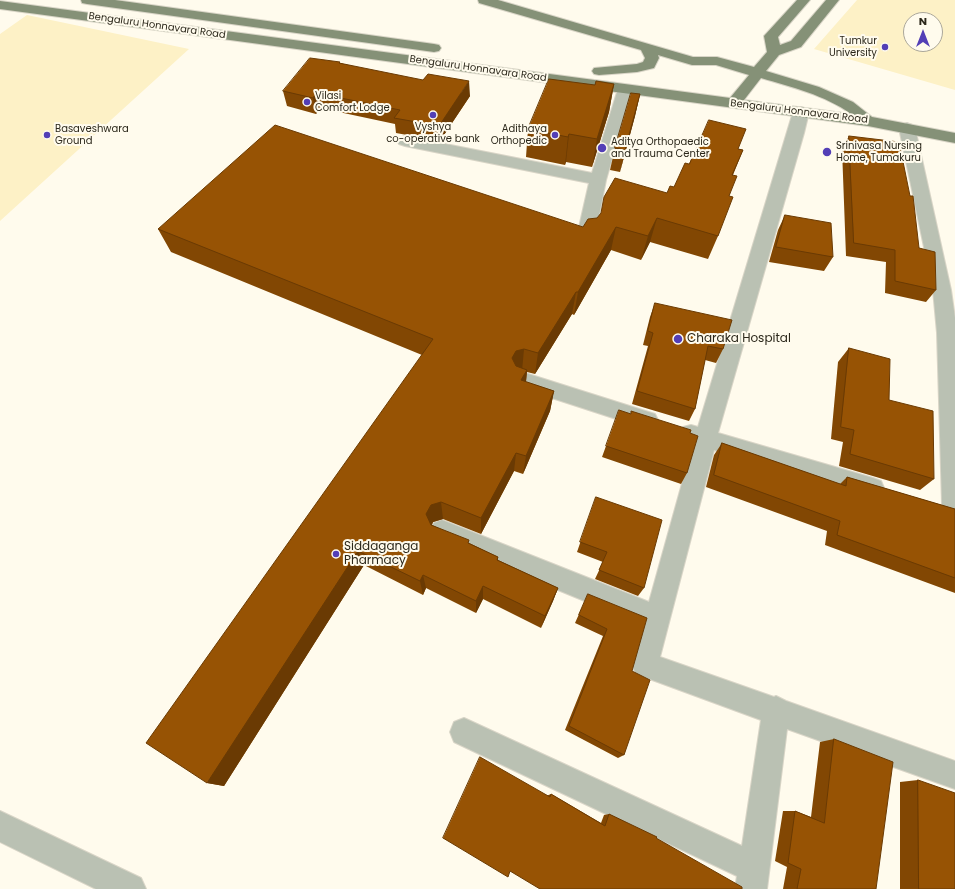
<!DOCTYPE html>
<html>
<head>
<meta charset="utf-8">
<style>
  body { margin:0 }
  #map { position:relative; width:955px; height:889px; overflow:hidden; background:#fffbed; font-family:Poppins,sans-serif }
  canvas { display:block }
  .north { position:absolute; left:903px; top:12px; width:40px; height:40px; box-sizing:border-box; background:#fffbed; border:1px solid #aaa699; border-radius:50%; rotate:0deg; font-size:11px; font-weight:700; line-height:16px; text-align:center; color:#2b271a }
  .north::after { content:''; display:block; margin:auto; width:14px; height:18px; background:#533fb6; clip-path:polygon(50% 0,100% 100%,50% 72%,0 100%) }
</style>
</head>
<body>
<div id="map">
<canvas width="955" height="889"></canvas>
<div class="north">N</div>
</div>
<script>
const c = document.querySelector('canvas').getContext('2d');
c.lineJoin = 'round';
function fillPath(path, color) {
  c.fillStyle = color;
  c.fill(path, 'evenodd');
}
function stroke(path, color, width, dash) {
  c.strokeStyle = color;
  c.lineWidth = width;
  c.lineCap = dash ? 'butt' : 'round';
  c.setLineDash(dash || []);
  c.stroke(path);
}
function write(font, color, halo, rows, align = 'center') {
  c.font = font + ' Poppins,sans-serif';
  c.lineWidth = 4;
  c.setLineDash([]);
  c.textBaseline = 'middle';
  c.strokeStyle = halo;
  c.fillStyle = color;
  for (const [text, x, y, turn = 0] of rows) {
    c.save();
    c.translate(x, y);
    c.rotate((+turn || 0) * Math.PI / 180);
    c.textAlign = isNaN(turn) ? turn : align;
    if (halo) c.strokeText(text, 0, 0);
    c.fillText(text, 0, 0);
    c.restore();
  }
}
fillPath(new Path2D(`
  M 857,0 L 955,0 L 955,90 L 814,49 ZM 911,20 L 935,20 L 935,44 L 911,44 Z
  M 27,15 L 189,49 L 0,221 L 0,34 Z`), '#fdf1c6');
const minor = new Path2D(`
  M 625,85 L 630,86 L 632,89 L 606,180 L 595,236 L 592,240 L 586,242 L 580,240 L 577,236 L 589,183 L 405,146 L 399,144 L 397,141 L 399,138 L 405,136 L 592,173 L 618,89 L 620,86 Z
  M 801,107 L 806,109 L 809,112 L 804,133 L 718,433 L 873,478 L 881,481 L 884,488 L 881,495 L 873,498 L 714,450 L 660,657 L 774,697 L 776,696 L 786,701 L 955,761 L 955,789 L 787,729 L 767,889 L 735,889 L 737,876 L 454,742 L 450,732 L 454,722 L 464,718 L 742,846 L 761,720 L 636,674 L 632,665 L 643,625 L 434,539 L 430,531 L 434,523 L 442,520 L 649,602 L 693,444 L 683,441 L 680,434 L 683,427 L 691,425 L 698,427 L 793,112 L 796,109 Z
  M 907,123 L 912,125 L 915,128 L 951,290 L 955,318 L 955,549 L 947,546 L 943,538 L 937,333 L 933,290 L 899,128 L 902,125 Z
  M 522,372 L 655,414 L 658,420 L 655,426 L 647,429 L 515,386 L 512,380 L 515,374 Z
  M 0,811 L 141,878 L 146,889 L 96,889 L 0,842 Z`);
const major = new Path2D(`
  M 81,0 L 115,0 L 434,44 L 439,45 L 441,48 L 439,51 L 434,52 L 87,4 L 82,3 Z
  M 478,0 L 498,0 L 693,57 L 717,57 L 754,67 L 767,52 L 764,36 L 797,0 L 810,0 L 778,37 L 780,45 L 791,41 L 826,0 L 839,0 L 801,47 L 779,55 L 766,71 L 819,87 L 853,102 L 872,117 L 955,133 L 955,143 L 868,126 L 0,9 L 0,1 L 730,98 L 749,75 L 716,65 L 692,65 L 658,55 L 659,58 L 654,68 L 637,72 L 599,75 L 594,74 L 592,71 L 594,68 L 637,64 L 643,62 L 645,58 L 641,50 L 479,3 ZM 761,78 C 791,87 825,95 851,114 L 744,100 Z`);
stroke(minor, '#d9d5c7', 2);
stroke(major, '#d9d5c7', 2);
fillPath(minor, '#bac1b3');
fillPath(major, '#859177');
fillPath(new Path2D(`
  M 340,63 L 470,96 L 440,141 L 396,133 L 395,124 L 320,108 L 316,114 L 287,106 L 283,91 Z
  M 614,84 L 609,112 L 592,167 L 566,162 L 565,165 L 526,157 L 528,129 L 595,85 Z
  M 640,94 L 635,116 L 620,172 L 610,170 L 615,148 Z
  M 849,136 L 919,248 L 936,290 L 926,302 L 885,293 L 886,262 L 846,256 L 842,149 Z
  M 739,149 L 743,150 L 733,175 L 729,196 L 718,236 L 708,259 L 650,242 L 641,260 L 611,250 L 574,315 L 572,314 L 535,374 L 527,372 L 526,382 L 554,391 L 550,411 L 523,474 L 514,471 L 481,534 L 443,519 L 433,522 L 432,525 L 498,557 L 498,560 L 558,588 L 553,601 L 541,628 L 483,599 L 476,613 L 426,588 L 423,595 L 364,565 L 224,786 L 207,783 L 422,355 L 171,252 L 158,229 L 583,227 L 597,218 L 667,193 L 674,187 L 689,164 Z
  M 785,215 L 833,257 L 824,271 L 769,262 L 778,230 Z
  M 655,303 L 723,349 L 716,363 L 705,360 L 695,409 L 689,421 L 632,404 L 648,346 L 643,345 L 650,317 Z
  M 849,348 L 889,400 L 934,479 L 920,490 L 839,466 L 843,442 L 831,439 L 838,362 Z
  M 690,433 L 687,473 L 681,484 L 602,457 L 606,446 Z
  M 722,443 L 840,484 L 847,477 L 955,509 L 955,593 L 825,545 L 827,531 L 706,487 L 714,455 Z
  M 596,497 L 644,588 L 638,596 L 595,579 L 603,562 L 577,552 Z
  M 588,594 L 632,671 L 624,755 L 618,758 L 565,730 L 603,636 L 575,623 Z
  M 834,739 L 876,889 L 783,889 L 787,867 L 775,861 L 783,811 L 795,811 L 811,817 L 820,742 Z
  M 918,780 L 955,889 L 900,889 L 900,782 Z
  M 551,794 L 601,823 L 604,815 L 609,814 L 656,838 L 510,871 L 443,838 Z`), '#824703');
fillPath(new Path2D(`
  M 469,81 L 470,96 L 440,141 L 439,126 Z
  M 614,84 L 609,112 L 592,167 L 597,139 Z
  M 316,93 L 320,108 L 316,114 L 313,98 Z
  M 640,94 L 635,116 L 620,172 L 625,150 Z
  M 569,134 L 566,162 L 565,165 L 568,137 Z
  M 657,218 L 650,242 L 641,260 L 648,236 Z
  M 616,227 L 611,250 L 574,315 L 578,292 Z
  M 576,292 L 572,314 L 535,374 L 538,353 Z
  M 524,349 L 522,371 L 515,373 L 512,358 L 516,351 Z
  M 527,370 L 525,391 L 521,380 Z
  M 554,391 L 550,411 L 523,474 L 526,456 Z
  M 516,453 L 514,471 L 481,534 L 481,518 Z
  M 441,502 L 443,519 L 433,522 L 429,530 L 426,514 L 431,505 Z
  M 358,551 L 364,565 L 224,786 L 207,783 Z
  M 423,575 L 426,588 L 423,595 L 420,581 Z
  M 483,586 L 483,599 L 476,613 L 476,601 Z
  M 558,588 L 553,601 L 541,628 L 545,616 Z`), '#6a3a03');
const building = new Path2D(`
  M 310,58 L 340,62 L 339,63 L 423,80 L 428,74 L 469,81 L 439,126 L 394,118 L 400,110 L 316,93 L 313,98 L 283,91 Z
  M 549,79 L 595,85 L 596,81 L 614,84 L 597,139 L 569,134 L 568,137 L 528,129 Z
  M 631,93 L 640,94 L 625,150 L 615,148 Z
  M 709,120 L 746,129 L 738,149 L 743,150 L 732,175 L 737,176 L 729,196 L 733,197 L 718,236 L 657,218 L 648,236 L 616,227 L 578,292 L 576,292 L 538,353 L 524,349 L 516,351 L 512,358 L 516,366 L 527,370 L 521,380 L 554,391 L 526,456 L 516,453 L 481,518 L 441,502 L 431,505 L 426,514 L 431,525 L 469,540 L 468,543 L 498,557 L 497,560 L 558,588 L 545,616 L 483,586 L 476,601 L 423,575 L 420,581 L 358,551 L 207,783 L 146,743 L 433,339 L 158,229 L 275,125 L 583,227 L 588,219 L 597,218 L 601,213 L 604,197 L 615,178 L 667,193 L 670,186 L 674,187 L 685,163 L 689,164 Z
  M 849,136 L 899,142 L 910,196 L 913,196 L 919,248 L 935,252 L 936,290 L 895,281 L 895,250 L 854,243 Z
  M 785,215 L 831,223 L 833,257 L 776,247 Z
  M 655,303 L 732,320 L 723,349 L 708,346 L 695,409 L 637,391 L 653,333 L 648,331 Z
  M 849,348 L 890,359 L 889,400 L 933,411 L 934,479 L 850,454 L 854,430 L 841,427 Z
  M 619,410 L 631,414 L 631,411 L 691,430 L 690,433 L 698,436 L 687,473 L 606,446 Z
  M 722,443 L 846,486 L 847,477 L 955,509 L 955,578 L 837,535 L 840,521 L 714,475 Z
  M 596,497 L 662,520 L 644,588 L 599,570 L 607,552 L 580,542 Z
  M 588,594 L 647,618 L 632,671 L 650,680 L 624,755 L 569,726 L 607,629 L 579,615 Z
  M 834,739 L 893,762 L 876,889 L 797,889 L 801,869 L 788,863 L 795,811 L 824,823 Z
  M 480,757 L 550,797 L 551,794 L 605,826 L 609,814 L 657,837 L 656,838 L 742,887 L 742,889 L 540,889 L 510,871 L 508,877 L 443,838 Z
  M 918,780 L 955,793 L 955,889 L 919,889 Z`);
fillPath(building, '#975304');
stroke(building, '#6a3a03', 1);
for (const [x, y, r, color] of [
  [885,47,4,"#533fb6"],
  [307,102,4,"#533fb6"],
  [433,115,4,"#533fb6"],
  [47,135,4,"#533fb6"],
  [555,135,4,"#533fb6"],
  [602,148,5,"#533fb6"],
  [827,152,5,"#533fb6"],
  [678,339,5,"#533fb6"],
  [336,554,4,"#533fb6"]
]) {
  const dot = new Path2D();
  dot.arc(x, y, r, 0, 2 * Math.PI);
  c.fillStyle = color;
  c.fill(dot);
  stroke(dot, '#fffbed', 1.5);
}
write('10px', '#2b271a', '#fffbed', [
  ["Bengaluru Honnavara Road",157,26,8],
  ["Bengaluru Honnavara Road",478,69,8],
  ["Bengaluru Honnavara Road",799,112,7]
]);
write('10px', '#2b271a', '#fffbed', [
  ["Tumkur",877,41,"right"],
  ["University",877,53,"right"],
  ["Vilasi",315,96],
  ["Comfort Lodge",315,108],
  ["Vyshya",433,127,"center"],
  ["co-operative bank",433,139,"center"],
  ["Basaveshwara",55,129],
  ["Ground",55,141],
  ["Adithaya",547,129,"right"],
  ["Orthopedic",547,141,"right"],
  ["Aditya Orthopaedic",611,142],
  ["and Trauma Center",611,154],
  ["Srinivasa Nursing",836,146],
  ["Home, Tumakuru",836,158]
], 'left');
write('12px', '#2b271a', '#fffbed', [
  ["Charaka Hospital",687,339],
  ["Siddaganga",344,547],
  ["Pharmacy",344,561]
], 'left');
</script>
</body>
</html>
